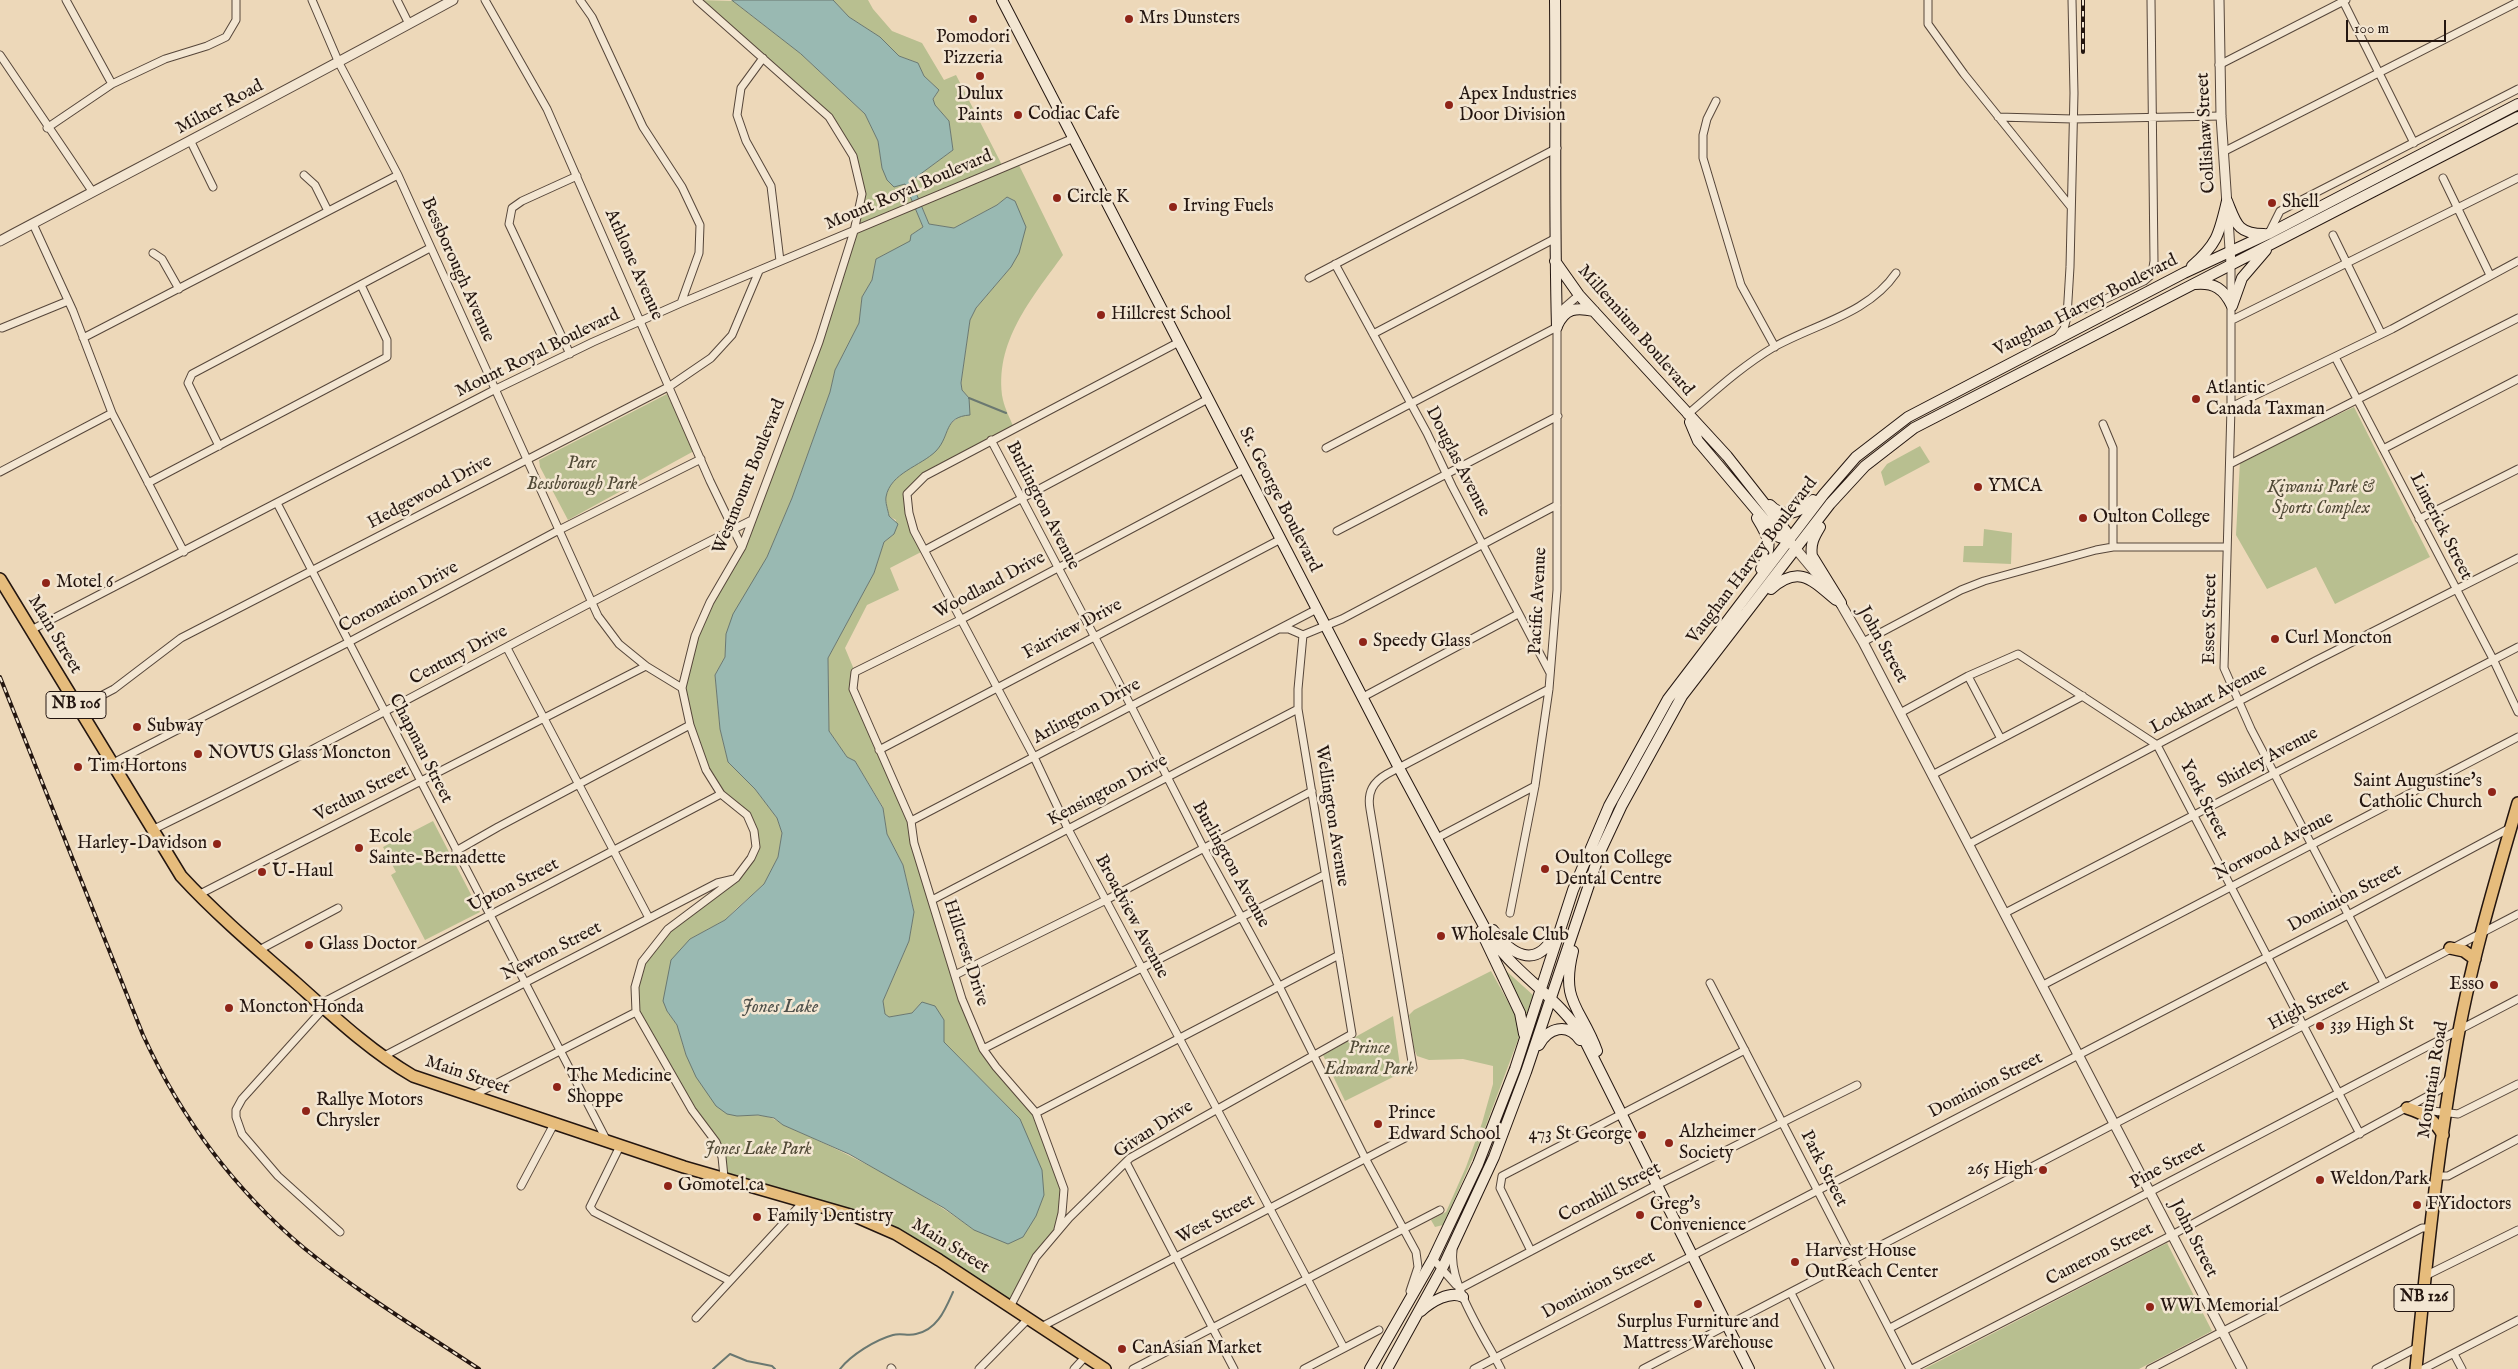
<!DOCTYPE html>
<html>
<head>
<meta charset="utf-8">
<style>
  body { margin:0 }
  #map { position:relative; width:2518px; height:1369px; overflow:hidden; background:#edd8b9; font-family:"IM FELL English",serif }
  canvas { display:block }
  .scale { position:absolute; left:2346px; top:20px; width:100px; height:22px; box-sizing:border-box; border:2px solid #241610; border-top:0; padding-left:6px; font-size:15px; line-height:18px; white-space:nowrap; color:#241610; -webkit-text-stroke:4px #f3e6d2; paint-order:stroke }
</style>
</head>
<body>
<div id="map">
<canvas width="2518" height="1369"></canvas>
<div class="scale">100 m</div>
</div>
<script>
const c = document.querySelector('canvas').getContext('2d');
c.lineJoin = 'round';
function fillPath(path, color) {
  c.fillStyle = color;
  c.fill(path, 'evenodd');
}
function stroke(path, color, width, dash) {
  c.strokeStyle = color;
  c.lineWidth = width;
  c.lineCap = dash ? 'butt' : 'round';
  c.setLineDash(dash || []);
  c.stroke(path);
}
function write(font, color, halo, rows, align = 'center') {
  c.font = font + ' "IM FELL English",serif';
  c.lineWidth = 5;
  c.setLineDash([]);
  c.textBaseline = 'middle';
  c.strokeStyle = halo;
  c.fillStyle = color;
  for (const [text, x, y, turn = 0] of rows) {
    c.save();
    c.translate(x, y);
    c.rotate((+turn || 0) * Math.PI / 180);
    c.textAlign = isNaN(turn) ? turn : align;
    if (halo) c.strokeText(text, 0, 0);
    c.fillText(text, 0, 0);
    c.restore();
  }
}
fillPath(new Path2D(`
  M 697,0 L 733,1 L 801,54 L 865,114 L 878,141 L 882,168 L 905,184 L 923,227 L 911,235 L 911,241 L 876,259 L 872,280 L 862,297 L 859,323 L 835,370 L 830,392 L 792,498 L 767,557 L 726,634 L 725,657 L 715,675 L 720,729 L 728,762 L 755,789 L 777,818 L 782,833 L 778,857 L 764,884 L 736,909 L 725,920 L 690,939 L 667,1011 L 677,1025 L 686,1055 L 737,1116 C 755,1115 769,1113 783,1125 C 850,1154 915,1187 974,1230 L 1020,1119 L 944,1042 L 944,1020 L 922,1002 L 912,1013 L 889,1017 L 885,1014 L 883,1001 L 909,941 L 914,911 L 903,865 L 887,834 L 883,807 L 855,761 L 847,757 L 829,731 L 828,658 L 874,573 L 884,542 L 894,534 L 896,520 L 889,516 C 888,510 885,502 886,497 C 892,465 942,463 948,426 L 960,416 L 969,398 L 962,390 L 961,383 L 970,320 L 976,308 L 1011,267 L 1018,211 L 1015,201 L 1007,197 L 997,205 L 954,228 L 929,224 L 911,181 L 953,150 L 949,121 L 935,105 L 933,100 L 939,90 L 924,76 L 918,63 L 899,56 L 880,37 L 849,17 L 833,0 L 868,0 L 873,9 L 892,31 L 922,43 L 944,80 L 956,75 L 1002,165 L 1016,159 L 1063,255 C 1032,298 993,343 1003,400 C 1005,409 1010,418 1013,426 L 925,476 L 907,494 L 909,513 L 925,550 L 890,568 L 899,590 L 867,605 L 845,648 L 855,672 L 853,689 L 911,821 L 962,999 L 984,1049 L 1036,1113 L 1064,1189 L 1057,1232 L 1036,1257 L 1010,1307 L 896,1234 L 724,1177 L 722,1157 L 670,1074 L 634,1001 L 642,962 L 668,929 L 736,878 L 756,847 L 747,815 L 721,794 L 706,770 L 682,688 L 695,636 L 742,547 L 819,342 L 862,194 L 853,156 L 829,117 Z
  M 667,394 L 694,451 L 568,520 L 540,467 L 539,460 Z
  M 2354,407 L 2430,557 L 2335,604 L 2316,567 L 2267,589 L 2236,535 L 2240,461 Z
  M 1920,446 L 1930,462 L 1885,486 L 1881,472 L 1887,464 Z
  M 1984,529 L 2012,533 L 2011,564 L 1963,562 L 1964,546 L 1983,546 Z
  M 433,821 L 480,912 L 425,940 L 391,875 L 396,872 L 383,847 Z
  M 1503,968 L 1533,995 L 1527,1013 L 1524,1014 Z
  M 1491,971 L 1517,1018 L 1519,1037 L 1479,1144 L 1443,1225 L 1435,1227 L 1431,1220 L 1446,1212 L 1466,1167 L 1482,1123 L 1493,1084 L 1493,1066 L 1463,1059 L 1429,1060 L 1417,1056 L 1414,1049 L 1409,1015 L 1414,1010 Z
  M 1393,1016 L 1401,1073 L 1345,1101 L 1323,1055 Z
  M 2167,1243 L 2212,1331 L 2139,1369 L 1924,1369 Z`), '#b8bf90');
const water = new Path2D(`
  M 732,0 L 833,0 L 849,17 L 880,37 L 899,56 L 918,63 L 924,76 L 939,90 L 933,99 L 935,105 L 949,121 L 953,150 L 911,181 L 929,224 L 954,228 L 997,205 L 1007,197 L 1015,201 L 1026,227 L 1019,253 L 1011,267 L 976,308 L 970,320 L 961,383 L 962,390 L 969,398 L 970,415 C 943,417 951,435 936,451 C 921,466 890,473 886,497 C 885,502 888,510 889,516 L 898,524 L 894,534 L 884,542 L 874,573 L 828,658 L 829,731 L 847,757 L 855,761 L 883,808 L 887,834 L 903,865 L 914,912 L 909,941 L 883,1001 L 885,1014 L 889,1017 L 912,1013 L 922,1002 L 935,1006 L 944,1020 L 944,1042 L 1020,1119 L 1042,1170 L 1044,1195 L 1036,1216 L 1023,1237 L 1008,1244 L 974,1230 L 944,1208 L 849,1154 L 783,1125 L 774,1118 L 758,1115 L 737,1116 L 727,1114 L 716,1106 L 696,1077 L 686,1055 L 677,1025 L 667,1011 L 663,1001 L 671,960 L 690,939 L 725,920 L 764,884 L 778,857 L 782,833 L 777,818 L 755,789 L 728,762 L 720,729 L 715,675 L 725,657 L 726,634 L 733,614 L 767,557 L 792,498 L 830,392 L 835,370 L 859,323 L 862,297 L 872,280 L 876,259 L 910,241 L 911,235 L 923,227 L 905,184 L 894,187 L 887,180 L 882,168 L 878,141 L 865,114 L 801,54 Z`);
fillPath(water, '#99b9b2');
stroke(water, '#6a7871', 1);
stroke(new Path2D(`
  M 969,398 L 1006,413
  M 713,1369 L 730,1354 L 747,1361 L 772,1366 L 775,1369
  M 840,1369 C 851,1355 875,1340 893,1335 C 900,1333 909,1336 916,1334 C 937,1330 945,1310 953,1292`), '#6a7871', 2);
const minor = new Path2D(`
  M 66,0 L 112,84
  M 312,0 L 339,63 L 398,175 L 598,616 L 619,644 L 646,666 L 682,688
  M 397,0 L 409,24
  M 485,0 L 547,109 L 710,481 L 742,547
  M 580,0 L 592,17 L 643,127 L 682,187 L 700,225 L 699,253 L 681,303
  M 697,0 L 829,117 L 853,156 L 862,194 L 854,231 L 819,342 L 742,547 L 710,602 L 695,636 L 682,688 L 690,725 L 706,770 L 721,794 L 747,815 L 754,831 L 756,847 L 751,858 L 736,878 L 668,929 L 642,962 L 635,987 L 636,1012 L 692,1110 L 716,1142 L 722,1157 L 724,1177
  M 1928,0 L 1928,24 L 1964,74 L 2071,207
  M 2343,1 L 2414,143
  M 0,55 L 92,191
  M 763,58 L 741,88 L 737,115 L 746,141 L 771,186 L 780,261
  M 2219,65 L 2346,0
  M 1716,101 L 1707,119 L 1703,135 L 1703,158 L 1741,285 L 1775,347
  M 1998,117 L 2073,119 L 2221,116
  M 47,128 L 112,84 L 165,59 L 207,46 L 226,37 L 236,20 L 236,0
  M 191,142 L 213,187
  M 2223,152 L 2518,2
  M 304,175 L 315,185 L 328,211
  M 2443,178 L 2490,275
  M 33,224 L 73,311 L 112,413 L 184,552
  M 2269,233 L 2280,211 L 2518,89
  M 2333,235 L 2381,333
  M 153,253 L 162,259 L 179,289
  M 1335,264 L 1427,433 L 1452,486 L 1550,673
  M 2231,264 L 2231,407 L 2224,668 L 2251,729 L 2384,983
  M 1309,278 L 1557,148
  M 2067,317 L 2144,281 L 2152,274 L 2154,261 L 2151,0
  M 2232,320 L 2518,178
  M 2,328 L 68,301
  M 1373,334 L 1554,239
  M 83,338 L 398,175
  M 2057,338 L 2064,329 L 2067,317 L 2070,267 L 2074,93 L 2072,0
  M 1179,342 L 925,476 L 907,494 L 909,513 L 914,531 L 1034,757 L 1068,829 L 1344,1348
  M 570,354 L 509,224 L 512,208 L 522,201 L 577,176
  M 2335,357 L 2493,659 L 2518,712
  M 2231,407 L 2392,329 L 2518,261
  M 1687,415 C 1715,391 1742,366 1774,347 C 1815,324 1868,314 1896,273
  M 2103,424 L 2113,448 L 2113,547
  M 991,440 L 1131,706 L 1203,847 L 1279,986 L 1365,1158 L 1416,1252 L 1418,1267 L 1410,1291
  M 219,446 L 188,383 L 192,374 L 430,248
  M 1326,448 L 1557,327
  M 2383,449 L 2518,379
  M 2230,464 L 2518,318
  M 0,472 L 112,413
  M 148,483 L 387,357 L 387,340 L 361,285
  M 277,503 L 607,1141
  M 2419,519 L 2518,469
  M 1337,531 L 1558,416
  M 925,550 L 1208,399
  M 1281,629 L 1289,629 L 1303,635
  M 31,630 L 494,390 L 593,342 L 681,303 L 1074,138
  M 1863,642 L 1961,590 L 1984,581 L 2096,550 L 2113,547 L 2227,547
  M 507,648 L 649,918
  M 1968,676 L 2001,739
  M 1363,697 L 1518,614
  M 78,708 L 114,689 L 181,638 L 670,386 L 711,358 L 732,335 L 759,271
  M 1900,713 L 1968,676 L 2018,654 L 2157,745 L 2360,1134
  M 879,750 L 1281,539
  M 111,764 L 349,642 L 559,530 L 701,459
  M 1932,775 L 2083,696
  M 911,821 L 1317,609
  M 152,830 C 355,732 550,620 752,520
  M 1437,838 L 1535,786
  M 1969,844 L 2315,661 L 2518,558
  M 456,851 L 498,827 L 690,725
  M 198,895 L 646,666
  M 932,900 L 1298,709
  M 1510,913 L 1535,786 L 1549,689 L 1557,590 L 1557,327 L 1564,308 L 1579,295
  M 2005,913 L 2518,647
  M 259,950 L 338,908
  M 955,975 L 1106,900 L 1312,791
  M 1710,983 L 1910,1369
  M 2043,985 L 2518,737
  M 320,1004 L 721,794
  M 324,1008 L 242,1099 L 236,1110 L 236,1117 L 242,1134 L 278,1176 L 340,1232
  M 983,1049 L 1324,875
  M 382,1057 L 717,883 L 734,879
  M 1413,1068 L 1370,809 C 1367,792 1373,782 1387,774 L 1549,689
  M 472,1096 L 636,1012
  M 2416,1109 L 2458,1114 L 2518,1084
  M 1036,1113 L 1339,955
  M 620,1146 L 590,1207 L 594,1212 L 730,1281
  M 1126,1162 L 1234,1369
  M 2437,1176 L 2448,1176 L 2518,1139
  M 521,1186 L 554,1124
  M 1058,1229 L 1062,1213 L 1064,1189 L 1036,1113 L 996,1067 L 983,1049 L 962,999 L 914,843 L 911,821 L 853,689 L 855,672 L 960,620 L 1244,469
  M 1453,1251 C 1448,1283 1486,1340 1501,1369
  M 1531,1251 L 1500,1188 L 1502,1176 L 1745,1050
  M 1433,1259 L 1456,1285
  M 2427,1275 L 2518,1230
  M 1459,1289 L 1649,1189 L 1857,1085
  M 1791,1293 L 1830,1369
  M 1010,1307 L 1036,1257 L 1069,1218 L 1130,1158 L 1352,1034 L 1298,709 L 1298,689 L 1303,635 L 1342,619 L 1557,505
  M 696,1318 L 804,1201
  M 1041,1327 L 1405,1138
  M 1890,1328 L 2518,999
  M 2454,1354 L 2462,1369
  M 891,1368 L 892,1369
  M 979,1369 L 1028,1319
  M 1074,1369 L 1085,1357
  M 1133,1369 L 1440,1210
  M 1304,1369 L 1379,1330
  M 1474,1369 L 2348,915 L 2510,828
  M 1643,1369 L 2518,914
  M 1912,1369 L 2172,1235 L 2441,1089 L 2449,1078
  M 2150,1369 L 2422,1228 L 2432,1228
  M 2376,1369 L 2418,1347
  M 2423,1369 L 2518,1320`);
const tertiary = new Path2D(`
  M 2219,0 L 2221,116 L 2231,264
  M 0,241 C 151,161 303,82 453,0
  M 1791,543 L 1826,585
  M 1838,599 L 1863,642 L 2242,1369`);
const secondary = new Path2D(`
  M 1002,0 L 1399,768 L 1486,930 C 1511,972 1558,996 1583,1037 L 1749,1369
  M 1555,0 C 1556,109 1554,218 1557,327
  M 2227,201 C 2236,223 2237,234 2264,234
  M 1555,261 L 1579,295 L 1727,456 L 1786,531 L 1789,540
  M 2192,266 C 2218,243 2219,234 2227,201
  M 2195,284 C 2214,282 2224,289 2232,306
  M 2232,306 L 2242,278 L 2266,250
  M 1557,326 C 1565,308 1576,307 1594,311
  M 1690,422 L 1698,441 L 1779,537 L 1789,540
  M 1770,505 C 1784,520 1800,512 1813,500
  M 1757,518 C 1770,539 1773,546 1761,569
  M 1820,527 C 1814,537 1810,544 1812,556 L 1841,603
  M 1771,589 C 1799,564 1812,580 1836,600
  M 1493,930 C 1510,953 1535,970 1553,937
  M 1481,931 L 1520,1013 L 1524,1034
  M 1573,951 C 1560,1003 1581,1007 1597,1051
  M 1539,1045 C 1548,1028 1567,1022 1580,1040
  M 1421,1311 C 1431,1302 1450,1290 1463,1297
  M 1370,1369 L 1433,1259 L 1478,1164 L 1515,1069 L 1573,890 L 1609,806 L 1668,699 L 1824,494 L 1856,457 L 1908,417 L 2184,273 L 2268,234 L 2518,104
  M 1387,1369 L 1442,1269 L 1494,1157 L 1526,1072 L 1600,852 L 1622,805 L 1682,696 L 1830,504 L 1865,466 L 1914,428 L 2518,117`);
const primary = new Path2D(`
  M 0,579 L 181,876 C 216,914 256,948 295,982 C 332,1015 370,1051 413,1076 L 684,1167 L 857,1217 L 896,1234 L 939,1260 L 1105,1369
  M 2450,948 L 2464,951 L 2475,959
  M 2407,1108 C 2425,1114 2434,1119 2443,1135
  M 2416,1369 C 2426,1264 2437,1157 2455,1053 C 2469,969 2494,885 2518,803`);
stroke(minor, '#56463a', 9);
stroke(tertiary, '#56463a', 11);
stroke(secondary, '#241610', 12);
stroke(primary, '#241610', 14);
stroke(minor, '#f3e6d2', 7);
stroke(tertiary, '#f3e6d2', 9);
stroke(secondary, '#f3e6d2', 10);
stroke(primary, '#e6bc7c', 11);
const rail = new Path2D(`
  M 2083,0 L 2083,52
  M 0,677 L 143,1035 C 181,1118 235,1190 304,1248 C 359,1293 420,1330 479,1369`);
stroke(rail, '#241610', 4);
stroke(rail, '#f3e6d2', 2, [5.5]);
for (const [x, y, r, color] of [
  [973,19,5,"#8f2418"],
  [1129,19,5,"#8f2418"],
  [980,76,5,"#8f2418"],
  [1449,105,5,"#8f2418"],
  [1018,115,5,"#8f2418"],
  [1057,198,5,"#8f2418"],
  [2272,203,5,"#8f2418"],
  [1173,207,5,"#8f2418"],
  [1101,315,5,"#8f2418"],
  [2196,399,5,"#8f2418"],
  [1978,487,5,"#8f2418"],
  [2083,518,5,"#8f2418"],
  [46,583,5,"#8f2418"],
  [2275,639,5,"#8f2418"],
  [1363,642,5,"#8f2418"],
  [137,727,5,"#8f2418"],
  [198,754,5,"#8f2418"],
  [78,767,5,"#8f2418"],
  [2492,792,5,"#8f2418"],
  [217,844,5,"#8f2418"],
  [359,848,5,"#8f2418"],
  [1545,869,5,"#8f2418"],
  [262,872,5,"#8f2418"],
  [1441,936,5,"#8f2418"],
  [309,945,5,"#8f2418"],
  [2494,985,5,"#8f2418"],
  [229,1008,5,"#8f2418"],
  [2320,1026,5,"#8f2418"],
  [557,1087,5,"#8f2418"],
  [306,1111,5,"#8f2418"],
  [1378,1124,5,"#8f2418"],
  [1642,1135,5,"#8f2418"],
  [1669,1143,5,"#8f2418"],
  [2043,1170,5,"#8f2418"],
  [2320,1180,5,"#8f2418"],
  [668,1186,5,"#8f2418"],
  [2417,1205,5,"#8f2418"],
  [1640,1215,5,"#8f2418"],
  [757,1217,5,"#8f2418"],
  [1795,1262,5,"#8f2418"],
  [1698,1304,5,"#8f2418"],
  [2150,1307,5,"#8f2418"],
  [1122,1349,5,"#8f2418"]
]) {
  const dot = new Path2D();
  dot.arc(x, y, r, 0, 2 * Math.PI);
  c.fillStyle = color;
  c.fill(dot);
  stroke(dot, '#f3e6d2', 2);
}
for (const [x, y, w] of [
  [76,705,60],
  [2424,1298,60]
]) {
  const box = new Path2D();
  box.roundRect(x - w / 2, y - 13.5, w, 27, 4);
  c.fillStyle = '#f3e6d2';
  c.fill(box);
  stroke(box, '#241610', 1);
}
write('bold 16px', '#241610', null, [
  ["NB 106",76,705],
  ["NB 126",2424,1298]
]);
write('18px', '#241610', '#f3e6d2', [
  ["Mrs Dunsters",1139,19],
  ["Pomodori",973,38,"center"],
  ["Pizzeria",973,59,"center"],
  ["Dulux",980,95,"center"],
  ["Paints",980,116,"center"],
  ["Apex Industries",1459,95],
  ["Door Division",1459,116],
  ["Codiac Cafe",1028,115],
  ["Circle K",1067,198],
  ["Shell",2282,203],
  ["Irving Fuels",1183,207],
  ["Hillcrest School",1111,315],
  ["Atlantic",2206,389],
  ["Canada Taxman",2206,410],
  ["YMCA",1988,487],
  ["Oulton College",2093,518],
  ["Motel 6",56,583],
  ["Curl Moncton",2285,639],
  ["Speedy Glass",1373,642],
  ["Subway",147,727],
  ["NOVUS Glass Moncton",208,754],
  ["Tim Hortons",88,767],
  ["Saint Augustine's",2482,782,"right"],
  ["Catholic Church",2482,803,"right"],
  ["Ecole",369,838],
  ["Sainte-Bernadette",369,859],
  ["Harley-Davidson",207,844,"right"],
  ["Oulton College",1555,859],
  ["Dental Centre",1555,880],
  ["U-Haul",272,872],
  ["Wholesale Club",1451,936],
  ["Glass Doctor",319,945],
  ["Esso",2484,985,"right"],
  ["Moncton Honda",239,1008],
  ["339 High St",2330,1026],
  ["The Medicine",567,1077],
  ["Shoppe",567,1098],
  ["Rallye Motors",316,1101],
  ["Chrysler",316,1122],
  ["Prince",1388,1114],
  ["Edward School",1388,1135],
  ["Alzheimer",1679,1133],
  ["Society",1679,1154],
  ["473 St George",1632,1135,"right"],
  ["265 High",2033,1170,"right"],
  ["Weldon/Park",2330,1180],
  ["Gomotel.ca",678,1186],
  ["Greg's",1650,1205],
  ["Convenience",1650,1226],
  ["FYidoctors",2427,1205],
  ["Family Dentistry",767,1217],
  ["Harvest House",1805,1252],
  ["OutReach Center",1805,1273],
  ["WWI Memorial",2160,1307],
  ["Surplus Furniture and",1698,1323,"center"],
  ["Mattress Warehouse",1698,1344,"center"],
  ["CanAsian Market",1132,1349]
], 'left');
write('18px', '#241610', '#f3e6d2', [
  ["Milner Road",220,108,-28],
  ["Collishaw Street",2207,133,-93],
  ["Mount Royal Boulevard",909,191,-23],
  ["Athlone Avenue",633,265,66],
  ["Bessborough Avenue",457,270,66],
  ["Vaughan Harvey Boulevard",2086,306,-27],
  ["Millennium Boulevard",1635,331,49],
  ["Mount Royal Boulevard",538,354,-26],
  ["Douglas Avenue",1457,462,63],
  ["Westmount Boulevard",750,477,-68],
  ["Hedgewood Drive",430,493,-28],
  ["St. George Boulevard",1279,500,63],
  ["Burlington Avenue",1042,506,63],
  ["Limerick Street",2440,527,63],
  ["Vaughan Harvey Boulevard",1753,561,-53],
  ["Woodland Drive",990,586,-28],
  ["Coronation Drive",399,598,-28],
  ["Pacific Avenue",1539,601,-87],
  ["Essex Street",2211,619,-89],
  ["Fairview Drive",1073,630,-28],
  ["Main Street",54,635,59],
  ["John Street",1882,645,61],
  ["Century Drive",459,656,-28],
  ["Lockhart Avenue",2209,700,-28],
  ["Arlington Drive",1087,712,-28],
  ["Chapman Street",420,749,63],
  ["Shirley Avenue",2268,759,-28],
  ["Kensington Drive",1108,791,-28],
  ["Verdun Street",362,794,-27],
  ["York Street",2203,800,63],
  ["Wellington Avenue",1331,816,81],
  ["Norwood Avenue",2274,847,-27],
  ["Burlington Avenue",1230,865,61],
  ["Upton Street",514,886,-27],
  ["Dominion Street",2345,899,-28],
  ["Broadview Avenue",1131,917,62],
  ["Newton Street",552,952,-27],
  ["Hillcrest Drive",965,953,72],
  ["High Street",2309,1006,-28],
  ["Main Street",467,1076,19],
  ["Mountain Road",2434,1080,-81],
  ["Dominion Street",1986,1086,-27],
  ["Givan Drive",1154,1130,-33],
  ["Pine Street",2168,1166,-28],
  ["Park Street",1823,1169,63],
  ["Cornhill Street",1610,1193,-27],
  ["West Street",1216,1220,-28],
  ["John Street",2193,1239,63],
  ["Main Street",950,1247,32],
  ["Cameron Street",2100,1255,-27],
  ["Dominion Street",1599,1286,-28]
]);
write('italic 18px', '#504936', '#f3e6d2', [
  ["Parc",582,464],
  ["Bessborough Park",582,485],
  ["Kiwanis Park &",2321,488],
  ["Sports Complex",2321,509],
  ["Prince",1369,1049],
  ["Edward Park",1369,1070],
  ["Jones Lake Park",758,1150]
]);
write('italic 19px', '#4d4f49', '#f3e6d2', [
  ["Jones Lake",780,1008]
]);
</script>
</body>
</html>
